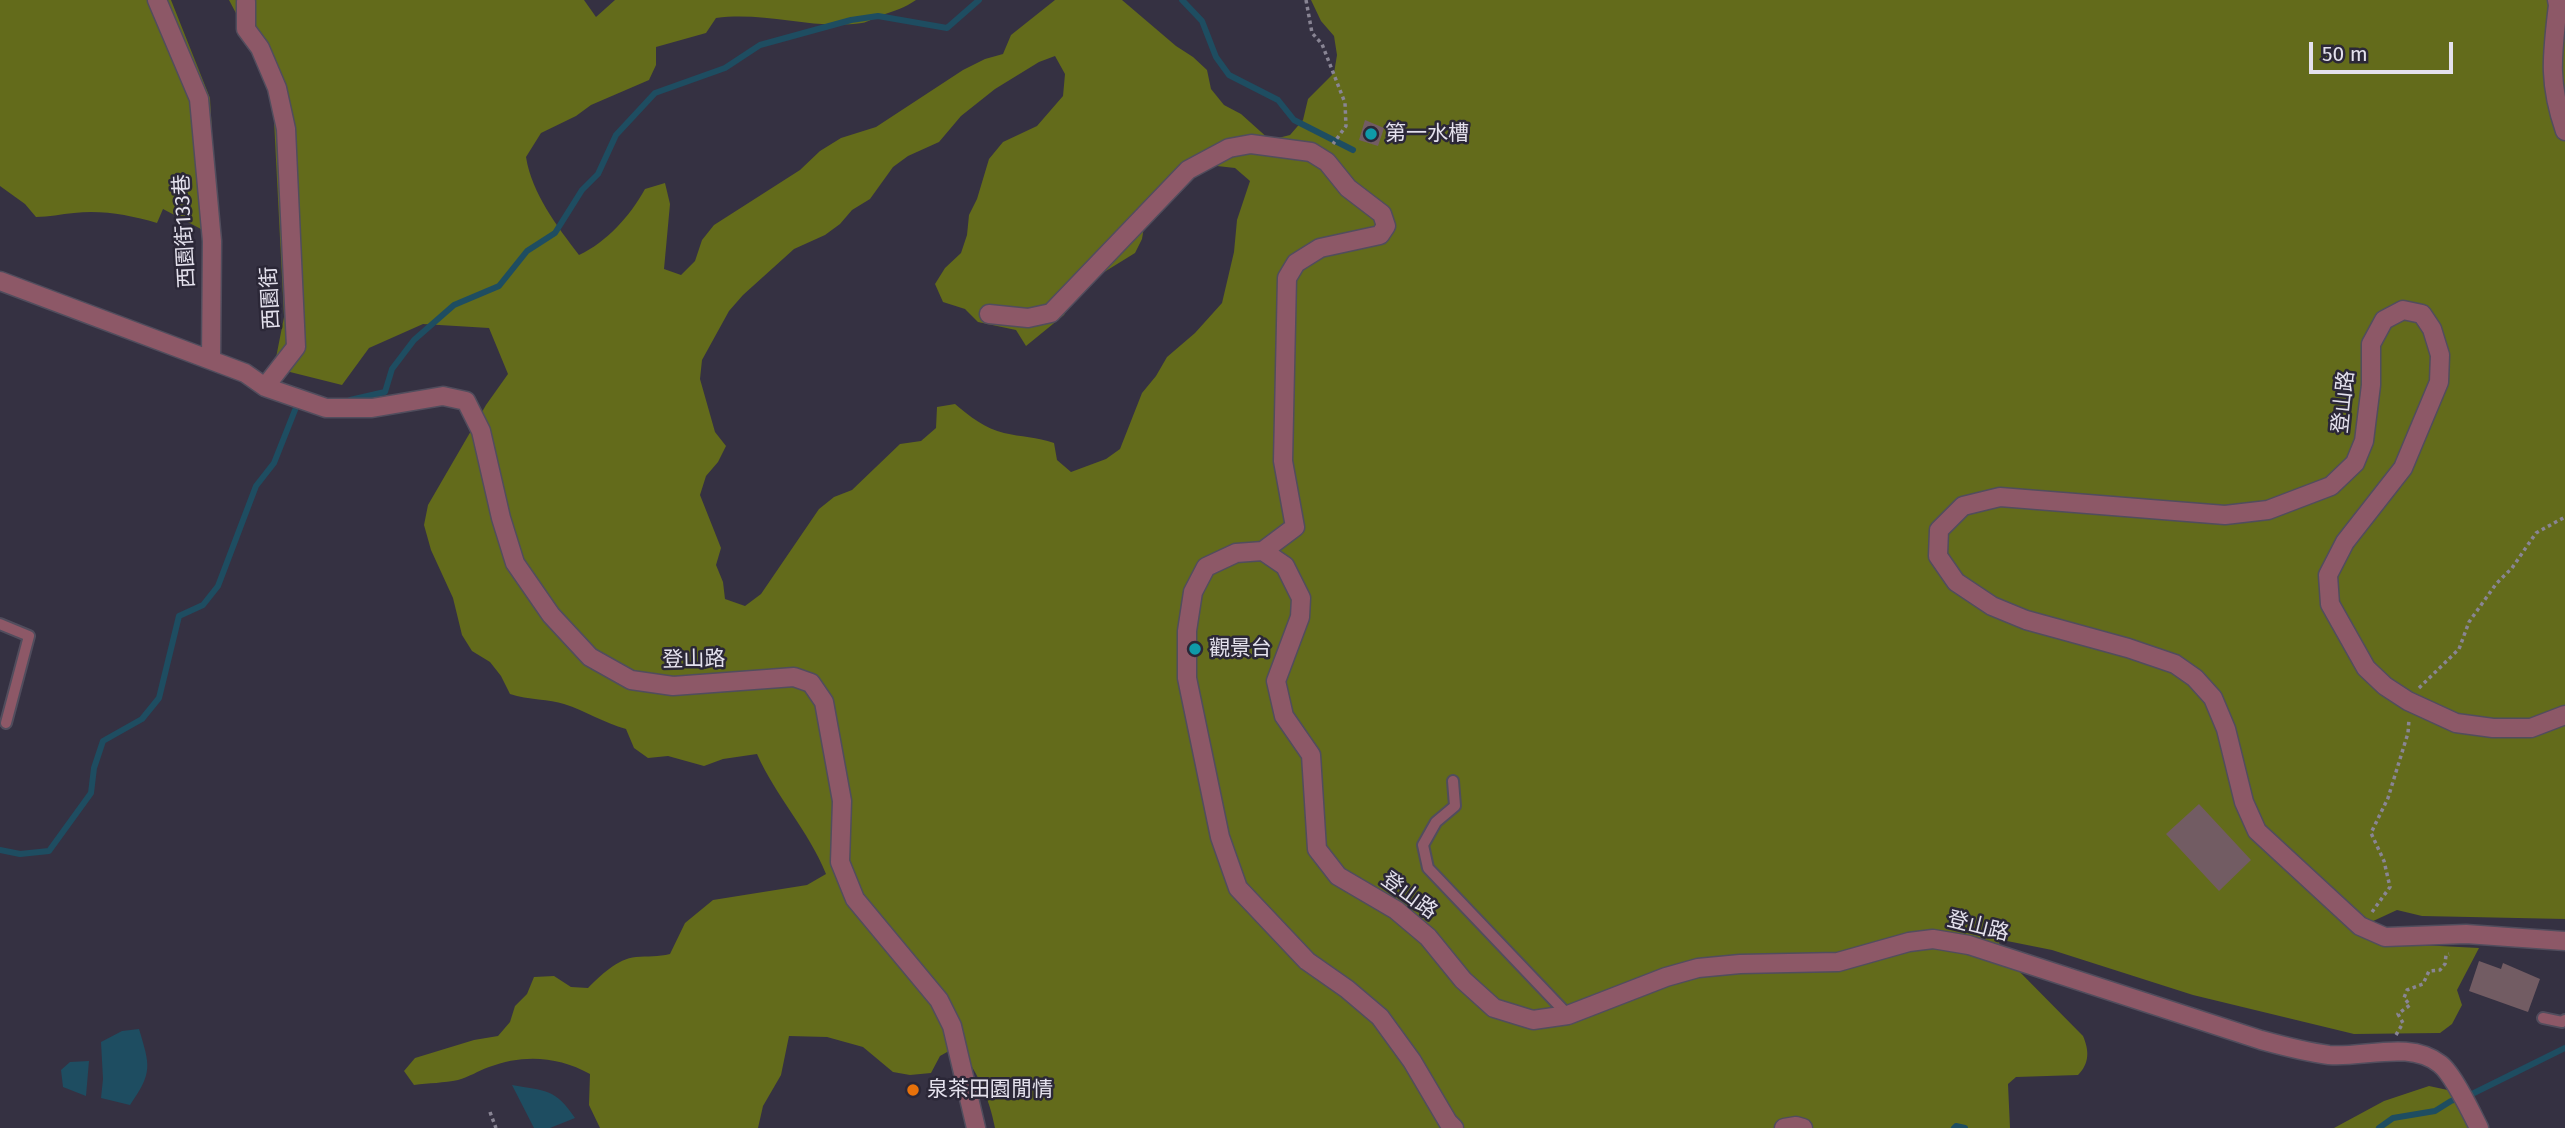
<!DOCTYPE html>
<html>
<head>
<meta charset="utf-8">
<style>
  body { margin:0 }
  #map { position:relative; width:2565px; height:1128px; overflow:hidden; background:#353142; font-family:"Fira Sans",sans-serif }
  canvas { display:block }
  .scale { position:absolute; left:2309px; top:42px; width:144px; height:32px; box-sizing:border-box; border:4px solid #e4e1ed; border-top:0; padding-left:9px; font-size:21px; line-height:24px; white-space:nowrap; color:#e4e1ed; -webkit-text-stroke:5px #2b2737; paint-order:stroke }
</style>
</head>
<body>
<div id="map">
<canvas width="2565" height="1128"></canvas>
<div class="scale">50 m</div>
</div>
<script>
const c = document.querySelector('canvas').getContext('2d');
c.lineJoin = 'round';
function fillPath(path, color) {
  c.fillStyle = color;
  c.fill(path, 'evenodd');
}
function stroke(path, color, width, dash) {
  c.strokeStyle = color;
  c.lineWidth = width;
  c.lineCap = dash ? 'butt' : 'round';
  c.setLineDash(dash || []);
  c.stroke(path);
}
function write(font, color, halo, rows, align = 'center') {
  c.font = font + ' "Fira Sans","Noto Sans TC",sans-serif';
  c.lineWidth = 5;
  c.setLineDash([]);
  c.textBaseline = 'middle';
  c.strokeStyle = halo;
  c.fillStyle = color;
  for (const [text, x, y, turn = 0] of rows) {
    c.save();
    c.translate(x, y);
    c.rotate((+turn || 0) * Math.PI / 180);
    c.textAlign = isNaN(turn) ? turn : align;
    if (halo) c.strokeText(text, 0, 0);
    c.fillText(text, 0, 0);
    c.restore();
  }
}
fillPath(new Path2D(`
  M 0,0 L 171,0 L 210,98 L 218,238 L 163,209 L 157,223 C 129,215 103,210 74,213 C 61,214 49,217 36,217 L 25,204 L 0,186 Z
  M 229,0 L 584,0 L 596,17 L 615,0 L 916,0 C 904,8 895,11 882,15 C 875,17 869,22 862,23 C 813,30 765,11 716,18 L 706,33 L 656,47 L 656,65 L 649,80 L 591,105 L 576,116 L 541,133 L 526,157 C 532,194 557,226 579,255 C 607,242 630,216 645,189 L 665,183 L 670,204 L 664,269 L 681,275 L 695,261 L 702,240 L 714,225 L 800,170 L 820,151 L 841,138 L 876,127 L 963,70 L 985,59 L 1003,54 L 1011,35 L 1055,0 L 1122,0 L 1176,46 L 1193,57 L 1207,70 L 1211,89 L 1224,105 L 1241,114 L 1270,140 L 1290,135 L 1303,120 L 1308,99 L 1334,73 L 1337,55 L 1334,36 L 1321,21 L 1311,0 L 2565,0 L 2565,919 L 2422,916 L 2397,910 L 2371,922 L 2381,943 L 2479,948 L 2457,990 L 2462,1005 L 2452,1024 L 2440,1033 L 2354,1034 L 2193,995 L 2052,950 L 1997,939 L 2008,960 L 2083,1036 C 2089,1050 2090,1063 2078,1075 L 2016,1077 L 2008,1084 L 2010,1128 L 995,1128 C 990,1100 976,1066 956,1047 L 940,1056 L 931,1073 L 910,1075 L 893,1072 L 863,1047 L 827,1037 L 789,1036 L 781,1075 L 763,1106 L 758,1128 L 600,1128 L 589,1105 L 590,1074 C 558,1056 523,1054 489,1067 C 478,1071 469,1077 458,1080 C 444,1083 429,1083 414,1085 L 404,1071 L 415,1058 L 474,1040 L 498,1036 L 510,1022 L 515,1006 L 527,994 L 534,977 L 554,976 L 571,987 L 588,988 C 601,975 617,959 636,957 C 648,956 658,957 670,954 L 685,923 L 713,900 L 807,885 L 826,874 C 809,831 776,797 757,754 L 723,759 L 704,766 L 668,756 L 648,758 L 634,748 L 626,729 C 604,723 586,711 564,704 C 550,699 528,700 510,694 L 501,676 L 490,662 L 472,651 L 462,635 L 453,598 L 431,550 L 424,525 L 428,505 L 486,405 L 508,374 L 489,328 L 423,324 L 369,348 L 342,385 L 274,368 L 284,317 L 272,81 ZM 1055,56 L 1065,74 L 1063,96 L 1037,126 L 1003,142 L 989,159 L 977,199 L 969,215 L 967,235 L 961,253 L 945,268 L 935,284 L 943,302 L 965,309 L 978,322 L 1016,330 L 1026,346 L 1064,315 L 1074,298 L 1087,285 L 1101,274 L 1135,253 L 1142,239 L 1145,221 L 1179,178 L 1217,166 L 1235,168 L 1250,181 L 1237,220 L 1234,252 L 1222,303 L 1195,333 L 1167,357 L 1156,376 L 1142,393 L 1120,449 L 1106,459 L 1071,472 L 1057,460 L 1054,443 C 1037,437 1021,437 1004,433 C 986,429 969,416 955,404 L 937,407 L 936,428 L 921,441 L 900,444 L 852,490 L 834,497 L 819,509 L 761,594 L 745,606 L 725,599 L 723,582 L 716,565 L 721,548 L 700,495 L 706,476 L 718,462 L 726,446 L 715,432 L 700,379 L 702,360 L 729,311 L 743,295 L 794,249 L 825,235 L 840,224 L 852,210 L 870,199 L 893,167 L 908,156 L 939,142 L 961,116 L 995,89 L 1039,62 Z
  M 2429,1086 L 2457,1092 L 2488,1128 L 2334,1128 L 2384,1101 Z`), '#636b1b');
fillPath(new Path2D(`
  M 139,1029 C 150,1066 153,1072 130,1105 L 101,1098 L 103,1079 L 101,1042 L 122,1031 Z
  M 89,1061 L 86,1096 L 63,1087 L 61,1070 L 70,1062 Z
  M 512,1085 C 545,1091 555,1088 575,1118 L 550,1128 L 534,1128 Z`), '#1e4d61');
stroke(new Path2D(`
  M 1182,0 L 1202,21 L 1216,57 L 1229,75 L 1278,100 L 1294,120 L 1353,150
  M 350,400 L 385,392 L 392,369 L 414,340 L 454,305 L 499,286 L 527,251 L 555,233 L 582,190 L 598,174 L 616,135 L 655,93 L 725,68 L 760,45 L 851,20 L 878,16 L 947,28 L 979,0
  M 0,850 L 20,854 L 49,851 L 91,793 L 94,768 L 103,741 L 142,719 L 159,698 L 179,616 L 203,605 L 218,586 L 256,486 L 274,463 L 295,410
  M 1954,1128 L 1956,1126 L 1965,1128
  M 2379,1128 L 2393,1118 L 2435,1111 L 2451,1101 L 2474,1093 L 2565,1048`), '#1e4d61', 6);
fillPath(new Path2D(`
  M 1365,120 L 1384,128 L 1378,146 L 1359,140 Z
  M 2199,804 L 2251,860 L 2219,891 L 2166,834 Z
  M 2479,961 L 2501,969 L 2503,963 L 2540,979 L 2528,1012 L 2469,991 Z`), '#725c63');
const service = new Path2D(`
  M 0,624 L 29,636 L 6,723
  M 1453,781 L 1455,806 L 1436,822 L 1423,845 L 1428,868 L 1568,1015
  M 2543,1018 L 2562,1022 L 2565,1020`);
const minor = new Path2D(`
  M 157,0 L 199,99 L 212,241 L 211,360
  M 2557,0 L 2558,5 C 2552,56 2548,82 2565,131
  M 246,2 L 246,29 L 260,48 L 277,88 L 286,129 L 296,347 L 265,387
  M 0,281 L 245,373 L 265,387 L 326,408 L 372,408 L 443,396 L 466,401 L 481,431 L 501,518 L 515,563 L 551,615 L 590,657 L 631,680 L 673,686 L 794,677 L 811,683 L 824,702 L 842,801 L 840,862 L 855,899 L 939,1000 L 952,1026 L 976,1128
  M 989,314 L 1028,318 L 1051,313 L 1188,170 L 1229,148 L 1251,144 L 1311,152 L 1327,162 L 1348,188 L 1382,214 L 1386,226 L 1380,235 L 1320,248 L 1296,263 L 1287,278 L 1283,461 L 1295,527 L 1263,551
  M 2565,715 L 2531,728 L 2493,728 L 2456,723 L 2408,701 L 2385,686 L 2366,668 L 2330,604 L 2328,575 L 2345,542 L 2403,468 L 2439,382 L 2440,355 L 2432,329 L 2422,314 L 2403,310 L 2384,320 L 2371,344 L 2371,385 L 2364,441 L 2355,463 L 2331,486 L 2268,510 L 2225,515 L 2000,497 L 1963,506 L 1939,530 L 1938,556 L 1956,582 L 1992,606 L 2026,620 L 2128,648 L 2175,664 L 2195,678 L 2213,698 L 2226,729 L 2244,802 L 2257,831 L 2360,926 L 2385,937 L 2466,934 L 2565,941
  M 1454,1128 L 1448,1122 L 1412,1061 L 1380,1017 L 1347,989 L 1307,961 L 1238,888 L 1220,837 L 1187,678 L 1187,631 L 1193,592 L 1206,567 L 1236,553 L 1263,551 L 1285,566 L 1301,598 L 1300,617 L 1276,681 L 1284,716 L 1311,755 L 1317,849 L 1338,876 L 1396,910 L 1428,937 L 1463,980 L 1494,1008 L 1533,1020 L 1568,1015 L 1666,977 L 1698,968 L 1740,964 L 1838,962 L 1909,942 L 1933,939 L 1969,945 L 2261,1040 C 2283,1046 2306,1052 2329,1055 C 2364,1058 2410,1040 2440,1064 C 2453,1074 2471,1112 2479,1128
  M 1784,1128 L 1796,1126 L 1803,1128`);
stroke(service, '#514d5d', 14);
stroke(minor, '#514d5d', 21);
stroke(new Path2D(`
  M 1306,0 L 1312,33 L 1322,44 L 1345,103 L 1346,126 L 1333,144
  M 2419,688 L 2459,649 L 2469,622 L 2496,584 L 2512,568 L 2536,533 L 2565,517
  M 2372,912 L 2390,887 L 2384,861 L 2371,833 L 2388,798 L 2408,733 L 2409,719
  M 2396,1035 L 2403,1023 L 2398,1014 L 2410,1005 L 2404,998 L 2407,990 L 2423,984 L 2429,971 L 2440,970 L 2445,964 L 2446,955 L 2449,954
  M 490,1112 L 496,1128`), '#898594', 3.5, [3.5, 3.5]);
stroke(service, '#8d5867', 10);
stroke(minor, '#8d5867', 18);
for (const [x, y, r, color] of [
  [1371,134,7,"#0f9aa8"],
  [1195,649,7,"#0f9aa8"],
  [913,1090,7,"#e8710a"]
]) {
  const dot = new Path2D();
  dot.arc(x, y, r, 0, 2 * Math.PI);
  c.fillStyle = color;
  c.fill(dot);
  stroke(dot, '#2b2737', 2.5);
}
write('21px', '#e4e1ed', '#2b2737', [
  ["第一水槽",1385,134],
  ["觀景台",1209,649],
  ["泉茶田園閒情",927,1090]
], 'left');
write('21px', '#e4e1ed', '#2b2737', [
  ["西園街133巷",185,231,-93],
  ["西園街",271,298,-93],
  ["登山路",2344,402,-84],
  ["登山路",694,660,-1],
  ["登山路",1409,896,36],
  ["登山路",1978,927,14]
]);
</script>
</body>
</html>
